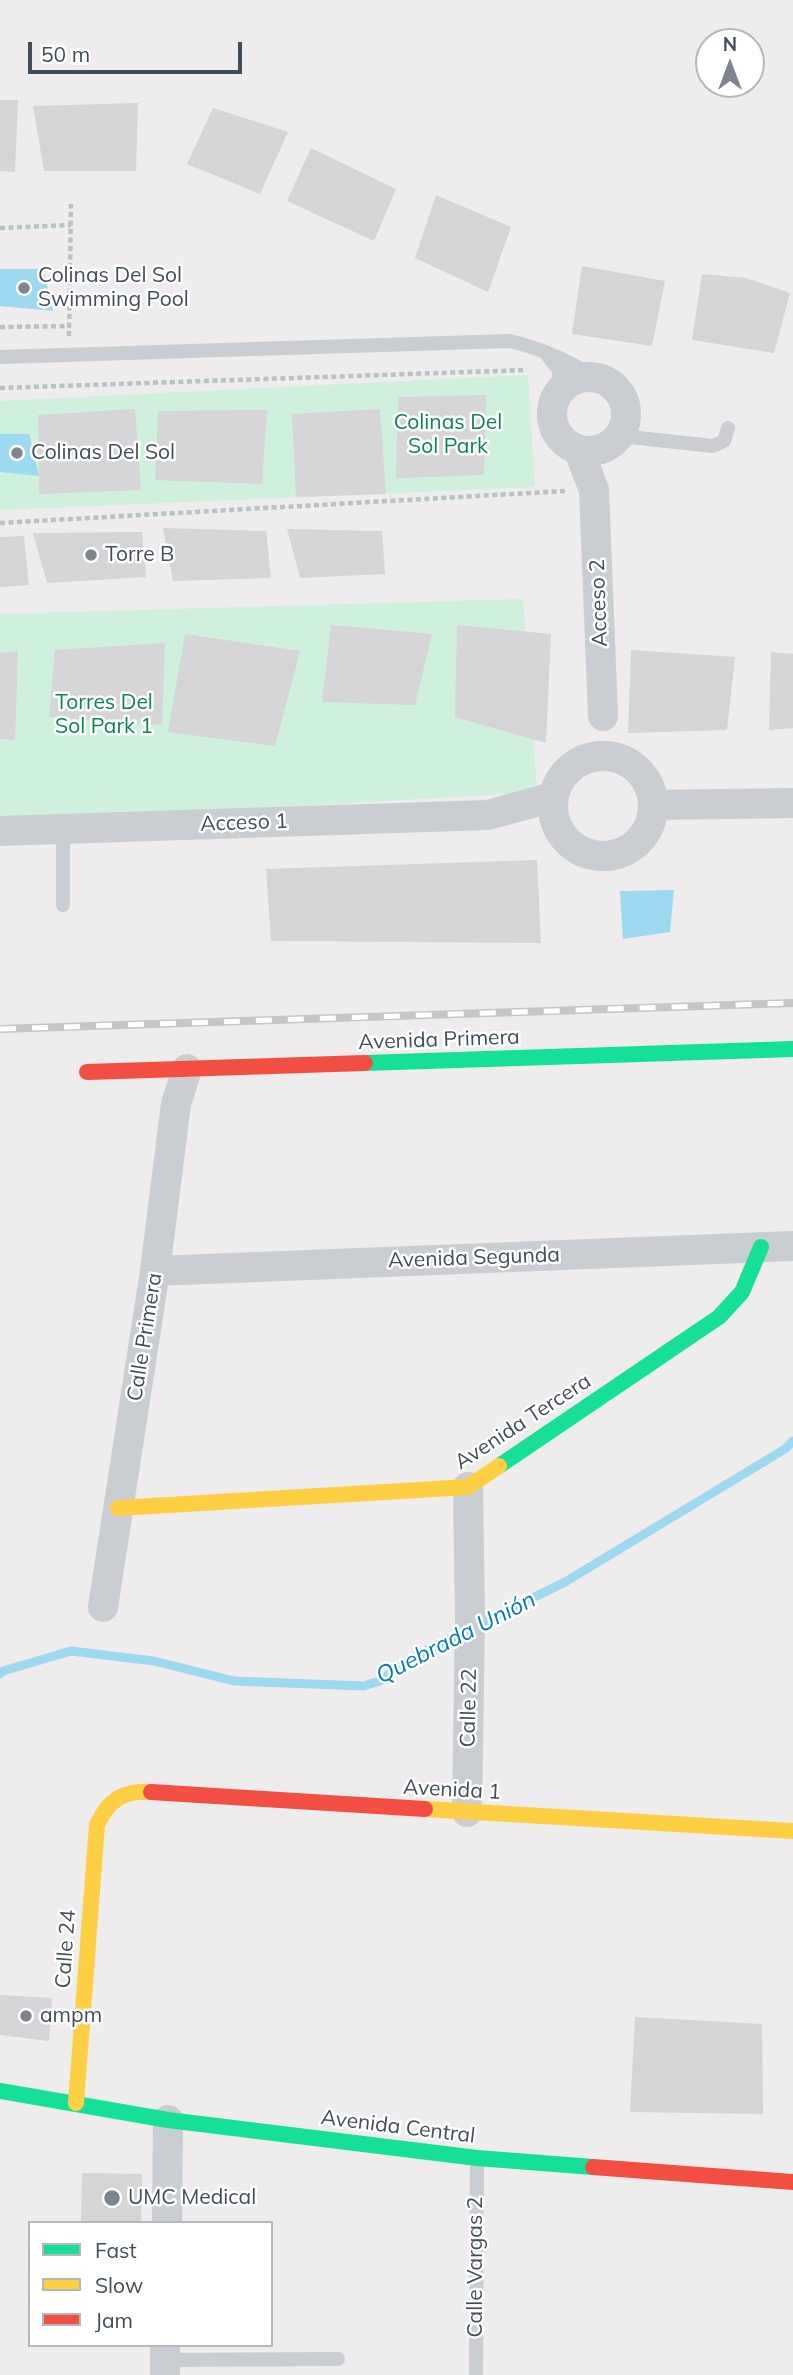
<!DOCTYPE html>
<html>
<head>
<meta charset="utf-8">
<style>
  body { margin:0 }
  #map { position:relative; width:793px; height:2375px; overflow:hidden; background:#eeecec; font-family:Mulish,sans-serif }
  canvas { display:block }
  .legend { position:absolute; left:28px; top:2221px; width:245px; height:126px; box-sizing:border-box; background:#fff; border:2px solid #b3b8bd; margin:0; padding:9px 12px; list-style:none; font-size:21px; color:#424d5b }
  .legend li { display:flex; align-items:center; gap:14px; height:35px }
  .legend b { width:35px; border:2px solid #b3b8bd }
  .north { position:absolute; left:695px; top:28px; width:70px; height:70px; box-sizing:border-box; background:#fff; border:2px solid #b3b8bd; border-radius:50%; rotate:0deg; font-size:19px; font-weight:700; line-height:28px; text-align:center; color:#424d5b }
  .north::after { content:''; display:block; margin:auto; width:24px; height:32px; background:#7e858e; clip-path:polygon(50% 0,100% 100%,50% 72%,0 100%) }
  .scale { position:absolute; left:28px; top:42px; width:214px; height:32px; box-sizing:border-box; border:4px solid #424d5b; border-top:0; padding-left:9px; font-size:21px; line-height:24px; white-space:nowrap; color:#424d5b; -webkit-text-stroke:5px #fff; paint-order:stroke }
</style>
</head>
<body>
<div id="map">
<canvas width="793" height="2375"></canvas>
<ul class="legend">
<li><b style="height:9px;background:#16e098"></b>Fast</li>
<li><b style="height:9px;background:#ffcf43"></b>Slow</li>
<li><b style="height:9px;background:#f24e42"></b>Jam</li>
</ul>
<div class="north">N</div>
<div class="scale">50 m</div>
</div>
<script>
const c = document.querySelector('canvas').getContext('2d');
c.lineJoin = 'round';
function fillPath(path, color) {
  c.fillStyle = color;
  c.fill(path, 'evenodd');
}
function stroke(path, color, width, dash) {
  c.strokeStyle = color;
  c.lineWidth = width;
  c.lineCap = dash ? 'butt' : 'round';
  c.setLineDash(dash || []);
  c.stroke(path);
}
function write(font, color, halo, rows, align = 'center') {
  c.font = font + ' Mulish,sans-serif';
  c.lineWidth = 5;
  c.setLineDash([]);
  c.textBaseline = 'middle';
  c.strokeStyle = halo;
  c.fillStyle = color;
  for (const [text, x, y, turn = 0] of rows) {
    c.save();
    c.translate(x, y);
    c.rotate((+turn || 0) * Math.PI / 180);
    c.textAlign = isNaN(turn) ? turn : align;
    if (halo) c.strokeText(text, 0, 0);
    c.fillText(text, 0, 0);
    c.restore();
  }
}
fillPath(new Path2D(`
  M 528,375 L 535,487 L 0,510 L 0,401 Z
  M 523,599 L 537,792 L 0,824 L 0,614 Z`), '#cef0dd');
fillPath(new Path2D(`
  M 0,269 L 43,269 L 53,311 L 0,306 Z
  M 0,434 L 29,434 L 39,476 L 0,472 Z
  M 674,890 L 670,932 L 623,939 L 620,891 Z`), '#9ed9f2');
stroke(new Path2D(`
  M 0,1674 L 3,1671 L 71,1651 L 154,1661 L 234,1681 L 364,1686 L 382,1680 L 395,1669 L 429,1649 L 565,1582 L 785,1449 L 793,1441`), '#9ed9f2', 9);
fillPath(new Path2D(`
  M 0,100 L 18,100 L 15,172 L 0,171 Z
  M 138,103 L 136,171 L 44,171 L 33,106 Z
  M 213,108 L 288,132 L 260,194 L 187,164 Z
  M 311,148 L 396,189 L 374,241 L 287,201 Z
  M 436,195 L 511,227 L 488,292 L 415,258 Z
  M 582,266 L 665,281 L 652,346 L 572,334 Z
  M 702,274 L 746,278 L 790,293 L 774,353 L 692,340 Z
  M 486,395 L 484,475 L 396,478 L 398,397 Z
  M 135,409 L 141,490 L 39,494 L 38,415 Z
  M 380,409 L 386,494 L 296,497 L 292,414 Z
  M 267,410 L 262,484 L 155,480 L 158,411 Z
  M 163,528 L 266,531 L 271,578 L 173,581 Z
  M 287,529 L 382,531 L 385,574 L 300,578 Z
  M 142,532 L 146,577 L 47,583 L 33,533 Z
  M 24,536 L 29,585 L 0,587 L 0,537 Z
  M 331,625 L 432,634 L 415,705 L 322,702 Z
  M 457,625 L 551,634 L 546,743 L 455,717 Z
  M 185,634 L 300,651 L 275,746 L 168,732 Z
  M 165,643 L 162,725 L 49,717 L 55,650 Z
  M 631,650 L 735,657 L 727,730 L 628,733 Z
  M 18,651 L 15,740 L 0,739 L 0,653 Z
  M 771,652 L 793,654 L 793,728 L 769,730 Z
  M 537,860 L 541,943 L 271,941 L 266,869 Z
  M 0,1995 L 52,1998 L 49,2041 L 0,2035 Z
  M 635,2017 L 762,2024 L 763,2114 L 630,2112 Z
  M 82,2173 L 142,2174 L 141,2223 L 81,2223 Z`), '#d5d4d7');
stroke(new Path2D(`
  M 0,228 L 71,225
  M 0,327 L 70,326
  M 69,336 L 71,204
  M 0,388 L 527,370
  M 547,400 C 544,416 544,428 555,441
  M 0,523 L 565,491`), '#b5c3c1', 4.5, [5, 3.5]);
stroke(new Path2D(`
  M 546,353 L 558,369 L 563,387
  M 0,357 L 509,341 C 541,348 566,359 594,377
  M 620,436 L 713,446 L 724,441 L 728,428
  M 63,829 L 63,905
  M 165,2360 L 338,2359
  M 476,2375 L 477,2159`), '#cacdd1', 14);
stroke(new Path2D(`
  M552 414a37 37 0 1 1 74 0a37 37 0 1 1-74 0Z
  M 579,451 L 594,490 L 603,716
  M553 806a50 50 0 1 1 100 0a50 50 0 1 1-100 0Z
  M 654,805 L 793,803
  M 0,831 L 488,815 L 553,797
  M 155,1271 L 793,1246
  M 103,1607 L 155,1271 L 176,1104 L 187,1069
  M 467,1812 L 470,1617 L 468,1487
  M 167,2223 L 168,2120
  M 165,2375 L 165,2345`), '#cacdd1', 30);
stroke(new Path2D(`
  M 365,1063 L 793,1049
  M 499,1466 L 719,1317 L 742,1292 L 761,1247
  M 0,2091 L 168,2120 L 477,2158 L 593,2167`), '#16e098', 16);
stroke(new Path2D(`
  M 118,1508 L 468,1487 L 499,1466
  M 425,1809 L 793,1831
  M 76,2103 L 97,1825 C 108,1800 124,1790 151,1792`), '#ffcf43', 16);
stroke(new Path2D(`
  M 87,1072 L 365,1063
  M 151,1792 L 425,1809
  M 593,2167 L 793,2182`), '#f24e42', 16);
const rail = new Path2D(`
  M 0,1029 L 793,1003`);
stroke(rail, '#c4c6c8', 8);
stroke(rail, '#fff', 5, [16]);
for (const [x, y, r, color] of [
  [24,288,7,"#7e858e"],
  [17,453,7,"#7e858e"],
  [91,555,7,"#7e858e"],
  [26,2016,7,"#7e858e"],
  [112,2198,9,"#7e858e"]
]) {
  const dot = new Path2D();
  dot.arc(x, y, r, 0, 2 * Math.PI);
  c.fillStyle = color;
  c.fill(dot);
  stroke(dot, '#fff', 2.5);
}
write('21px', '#424d5b', '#fff', [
  ["Colinas Del Sol",38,276],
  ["Swimming Pool",38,300],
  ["Colinas Del Sol",31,453],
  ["Torre B",105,555],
  ["ampm",40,2016],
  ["UMC Medical",128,2198]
], 'left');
write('21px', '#0c8351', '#fff', [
  ["Colinas Del",448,423],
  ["Sol Park",448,447],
  ["Torres Del",104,703],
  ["Sol Park 1",104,727]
]);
write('21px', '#424d5b', '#fff', [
  ["Acceso 2",599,603,-92],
  ["Acceso 1",244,823,-2],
  ["Avenida Primera",439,1040,-2],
  ["Avenida Segunda",474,1258,-2],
  ["Calle Primera",145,1337,-81],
  ["Avenida Tercera",523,1422,-33],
  ["Calle 22",469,1708,-89],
  ["Avenida 1",452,1790,3],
  ["Calle 24",66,1949,-86],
  ["Avenida Central",398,2127,7],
  ["Calle Vargas 2",476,2267,-90]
]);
write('italic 23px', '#007cb0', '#fff', [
  ["Quebrada Unión",456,1638,-27]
]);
</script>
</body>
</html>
